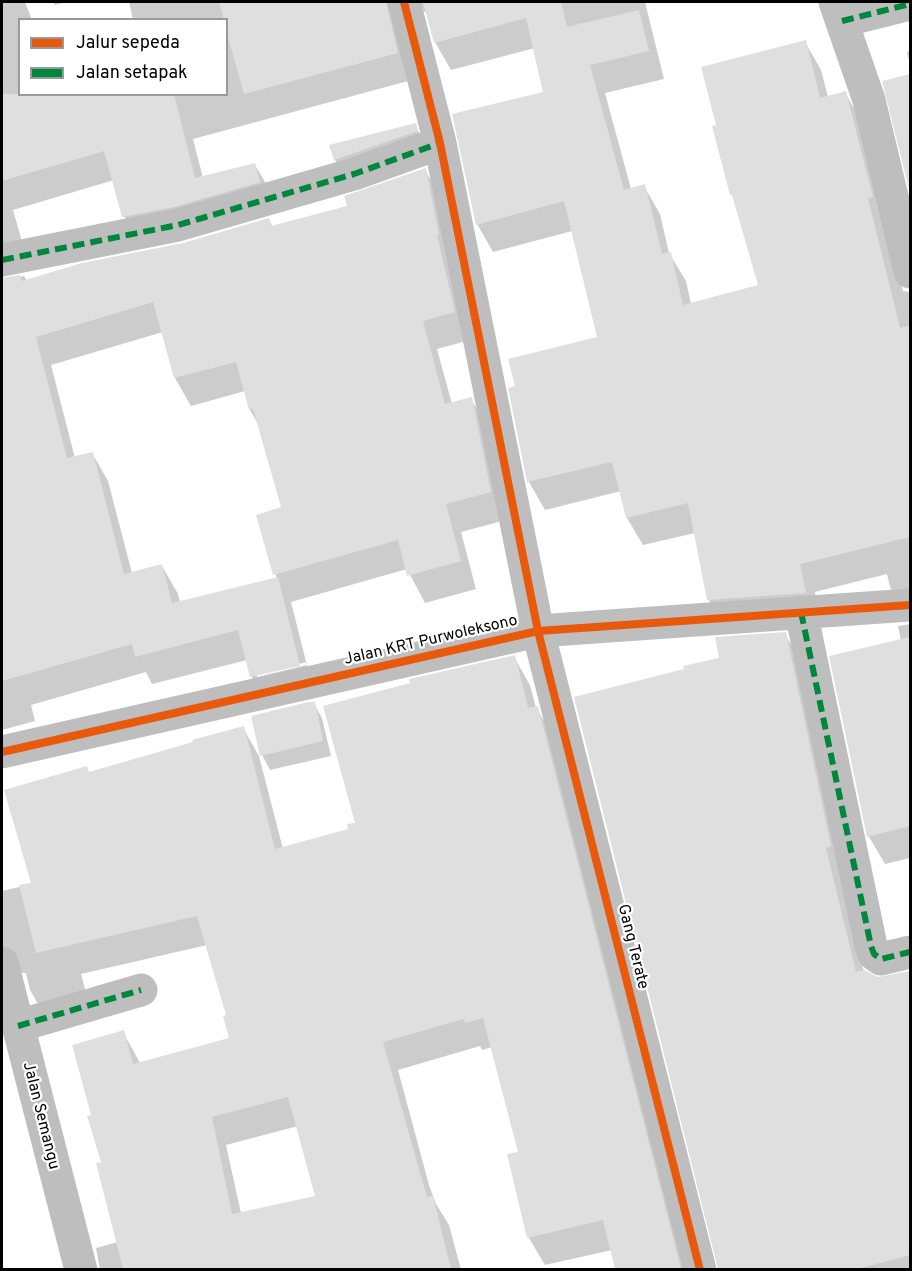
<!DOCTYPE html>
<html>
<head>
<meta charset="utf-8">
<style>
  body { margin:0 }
  #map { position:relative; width:912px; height:1271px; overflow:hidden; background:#fff; font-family:Overpass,sans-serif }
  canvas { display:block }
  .frame { position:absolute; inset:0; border:3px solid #000; pointer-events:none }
  .legend { position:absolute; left:18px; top:18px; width:210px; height:78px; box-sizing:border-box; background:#fff; border:2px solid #999; margin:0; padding:8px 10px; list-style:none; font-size:18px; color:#000 }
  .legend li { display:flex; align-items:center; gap:12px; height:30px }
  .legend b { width:30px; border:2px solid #999 }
</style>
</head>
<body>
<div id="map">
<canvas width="912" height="1271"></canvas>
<div class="frame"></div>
<ul class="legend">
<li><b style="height:8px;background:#e8590c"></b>Jalur sepeda</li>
<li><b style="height:8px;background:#00873e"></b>Jalan setapak</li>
</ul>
</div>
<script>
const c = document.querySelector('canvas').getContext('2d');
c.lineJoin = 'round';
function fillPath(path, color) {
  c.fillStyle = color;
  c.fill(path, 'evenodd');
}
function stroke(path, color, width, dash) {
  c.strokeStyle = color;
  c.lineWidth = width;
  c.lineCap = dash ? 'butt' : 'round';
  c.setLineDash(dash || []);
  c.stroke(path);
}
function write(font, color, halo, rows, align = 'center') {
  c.font = font + ' Overpass,sans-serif';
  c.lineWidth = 4.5;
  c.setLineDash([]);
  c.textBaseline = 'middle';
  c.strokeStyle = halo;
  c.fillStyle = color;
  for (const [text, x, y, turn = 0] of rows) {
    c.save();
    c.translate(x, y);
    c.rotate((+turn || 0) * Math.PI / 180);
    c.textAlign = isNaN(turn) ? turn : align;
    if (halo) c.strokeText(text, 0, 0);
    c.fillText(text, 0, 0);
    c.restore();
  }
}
fillPath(new Path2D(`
  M 2,2 L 25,2 L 32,20 L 20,20 L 20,94 L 226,94 L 226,20 L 133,20 L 129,2 L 645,2 L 664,79 L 605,93 L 631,189 L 644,186 L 660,214 L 669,253 L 686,281 L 691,304 L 759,286 L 735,200 L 732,195 L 805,42 L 821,70 L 828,97 L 845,93 L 861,120 L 903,291 L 910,292 L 910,615 L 906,615 L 890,587 L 887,574 L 815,592 L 821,621 L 725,628 L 709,600 L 695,533 L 643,545 L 627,518 L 621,491 L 545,510 L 529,482 L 510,389 L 599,338 L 572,231 L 493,252 L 477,224 L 545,93 L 535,48 L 451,70 L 435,42 L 427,12 L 415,11 L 412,80 L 193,139 L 203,178 L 255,165 L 271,192 L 140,244 L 124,216 L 114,180 L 13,210 L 29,266 L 6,273 L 2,279 Z
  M 53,2 L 66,2 L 55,5 Z
  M 910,51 L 910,65 L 907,52 Z
  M 910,76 L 910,164 L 901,149 L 884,82 Z
  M 415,125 L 423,140 L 343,174 L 335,160 L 331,146 Z
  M 425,170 L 441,197 L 470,340 L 437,349 L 452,404 L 471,399 L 487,426 L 506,520 L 461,532 L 476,589 L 425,603 L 407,569 L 291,602 L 314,693 L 267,704 L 251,676 L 247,660 L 152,684 L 146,672 L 31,705 L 35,721 L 2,730 L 2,559 L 9,557 L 8,531 L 2,504 L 2,280 L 24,276 L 27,281 L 184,244 L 269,220 L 273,227 L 349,207 ZM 163,332 L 175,378 L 191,406 L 245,391 L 250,410 L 258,424 L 283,508 L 258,516 L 277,579 L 180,602 L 178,594 L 162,566 L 132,573 L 108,481 L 92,453 L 75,458 L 51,365 ZM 307,662 L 307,665 L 257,677 L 257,674 Z
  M 910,624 L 910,858 L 885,864 L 869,837 L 831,657 L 901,641 L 898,626 Z
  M 785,634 L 801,662 L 841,875 L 864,972 L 877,979 L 886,979 L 910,973 L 910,1270 L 720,1270 L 721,660 Z
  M 514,657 L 530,685 L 536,708 L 553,735 L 688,1270 L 617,1270 L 612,1250 L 545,1265 L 529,1238 L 520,1153 L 492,1047 L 482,1050 L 480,1046 L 398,1070 L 429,1185 L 436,1204 L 449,1225 L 461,1270 L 100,1270 L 96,1248 L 118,1242 L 93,1116 L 123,1032 L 140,1063 L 231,1039 L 228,1016 L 207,945 L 81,974 L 90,1008 L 46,1018 L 30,990 L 26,973 L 13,972 L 2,983 L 2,891 L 32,884 L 90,773 L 243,728 L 259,756 L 283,849 L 350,830 ZM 298,1126 L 317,1197 L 241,1213 L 226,1145 Z
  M 314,704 L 322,718 L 331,756 L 270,770 L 262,755 Z`), '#0003');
fillPath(new Path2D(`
  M 219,2 L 386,2 L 398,53 L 244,94 L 226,30 L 226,20 L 224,20 Z
  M 423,2 L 561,2 L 567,27 L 639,10 L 649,51 L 590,65 L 624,190 L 645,184 L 662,254 L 671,252 L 683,305 L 758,285 L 732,195 L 730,195 L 712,126 L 716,125 L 701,67 L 806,40 L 820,98 L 846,91 L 873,197 L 868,198 L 900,328 L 910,325 L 910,537 L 800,564 L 806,593 L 707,600 L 688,503 L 626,518 L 612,462 L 527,482 L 508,388 L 515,386 L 508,359 L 597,337 L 564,201 L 476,225 L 452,114 L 543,92 L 526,18 L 434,43 Z
  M 910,74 L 910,188 L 909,189 L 882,81 Z
  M 2,94 L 174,94 L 195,178 L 255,163 L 260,182 L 174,207 L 122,217 L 104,151 L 2,181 Z
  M 416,123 L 418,131 L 334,160 L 329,145 Z
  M 426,168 L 439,235 L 437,235 L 455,312 L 423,321 L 445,404 L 472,397 L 491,492 L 446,504 L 461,561 L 407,576 L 398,540 L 273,575 L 256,515 L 281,507 L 253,409 L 249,410 L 236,362 L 174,378 L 153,302 L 36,337 L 67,458 L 93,452 L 124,574 L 162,564 L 172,603 L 278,577 L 300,666 L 250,677 L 238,630 L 135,657 L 132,644 L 2,681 L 2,278 L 20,275 L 22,281 L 82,263 L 183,243 L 269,218 L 271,226 L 347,206 L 344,196 Z
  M 786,632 L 831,846 L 826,848 L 856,972 L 864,970 L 878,977 L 910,971 L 910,1255 L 857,1269 L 718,1269 L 574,697 L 684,669 L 683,666 L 719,658 L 715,637 Z
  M 910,637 L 910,826 L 867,837 L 829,656 Z
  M 515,655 L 528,708 L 538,706 L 681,1269 L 615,1269 L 603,1220 L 527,1238 L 507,1154 L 518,1152 L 483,1018 L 465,1023 L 464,1019 L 383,1042 L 427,1197 L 433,1196 L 451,1269 L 123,1269 L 96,1163 L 101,1162 L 87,1116 L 91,1115 L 72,1045 L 124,1030 L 133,1064 L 229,1038 L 223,1016 L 226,1015 L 197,916 L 36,953 L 19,885 L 31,883 L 4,790 L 87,766 L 89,772 L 193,742 L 192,740 L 244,726 L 275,849 L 348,829 L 347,824 L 355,823 L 323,706 L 410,683 L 409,679 ZM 288,1097 L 315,1196 L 232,1214 L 212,1117 Z
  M 308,702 L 315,702 L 323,741 L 260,756 L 251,716 Z`), '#dfdfdf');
stroke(new Path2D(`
  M 404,2 L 440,143 L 538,631 L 700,1270
  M 835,2 L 869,100 L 910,272
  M 842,21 L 910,4
  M 2,260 L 178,225 L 354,174 L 440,143
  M 801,612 L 871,946 L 874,954 L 881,959 L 910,952
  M 2,752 L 538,631 L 910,605
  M 2,963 L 81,1270
  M 18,1026 L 141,990`), '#bebebe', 33);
stroke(new Path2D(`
  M 842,21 L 910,4
  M 2,260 L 178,225 L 354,174 L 440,143
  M 801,612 L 871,946 L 874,954 L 881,959 L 910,952
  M 18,1026 L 141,990`), '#00873e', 6, [12, 6]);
stroke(new Path2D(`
  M 404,2 L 440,143 L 538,631 L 700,1270
  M 2,752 L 538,631 L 910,605`), '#e8590c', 8);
write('16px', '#000', '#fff', [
  ["Jalan KRT Purwoleksono",431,641,-13],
  ["Gang Terate",632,947,76],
  ["Jalan Semangu",40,1116,76]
]);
</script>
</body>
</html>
